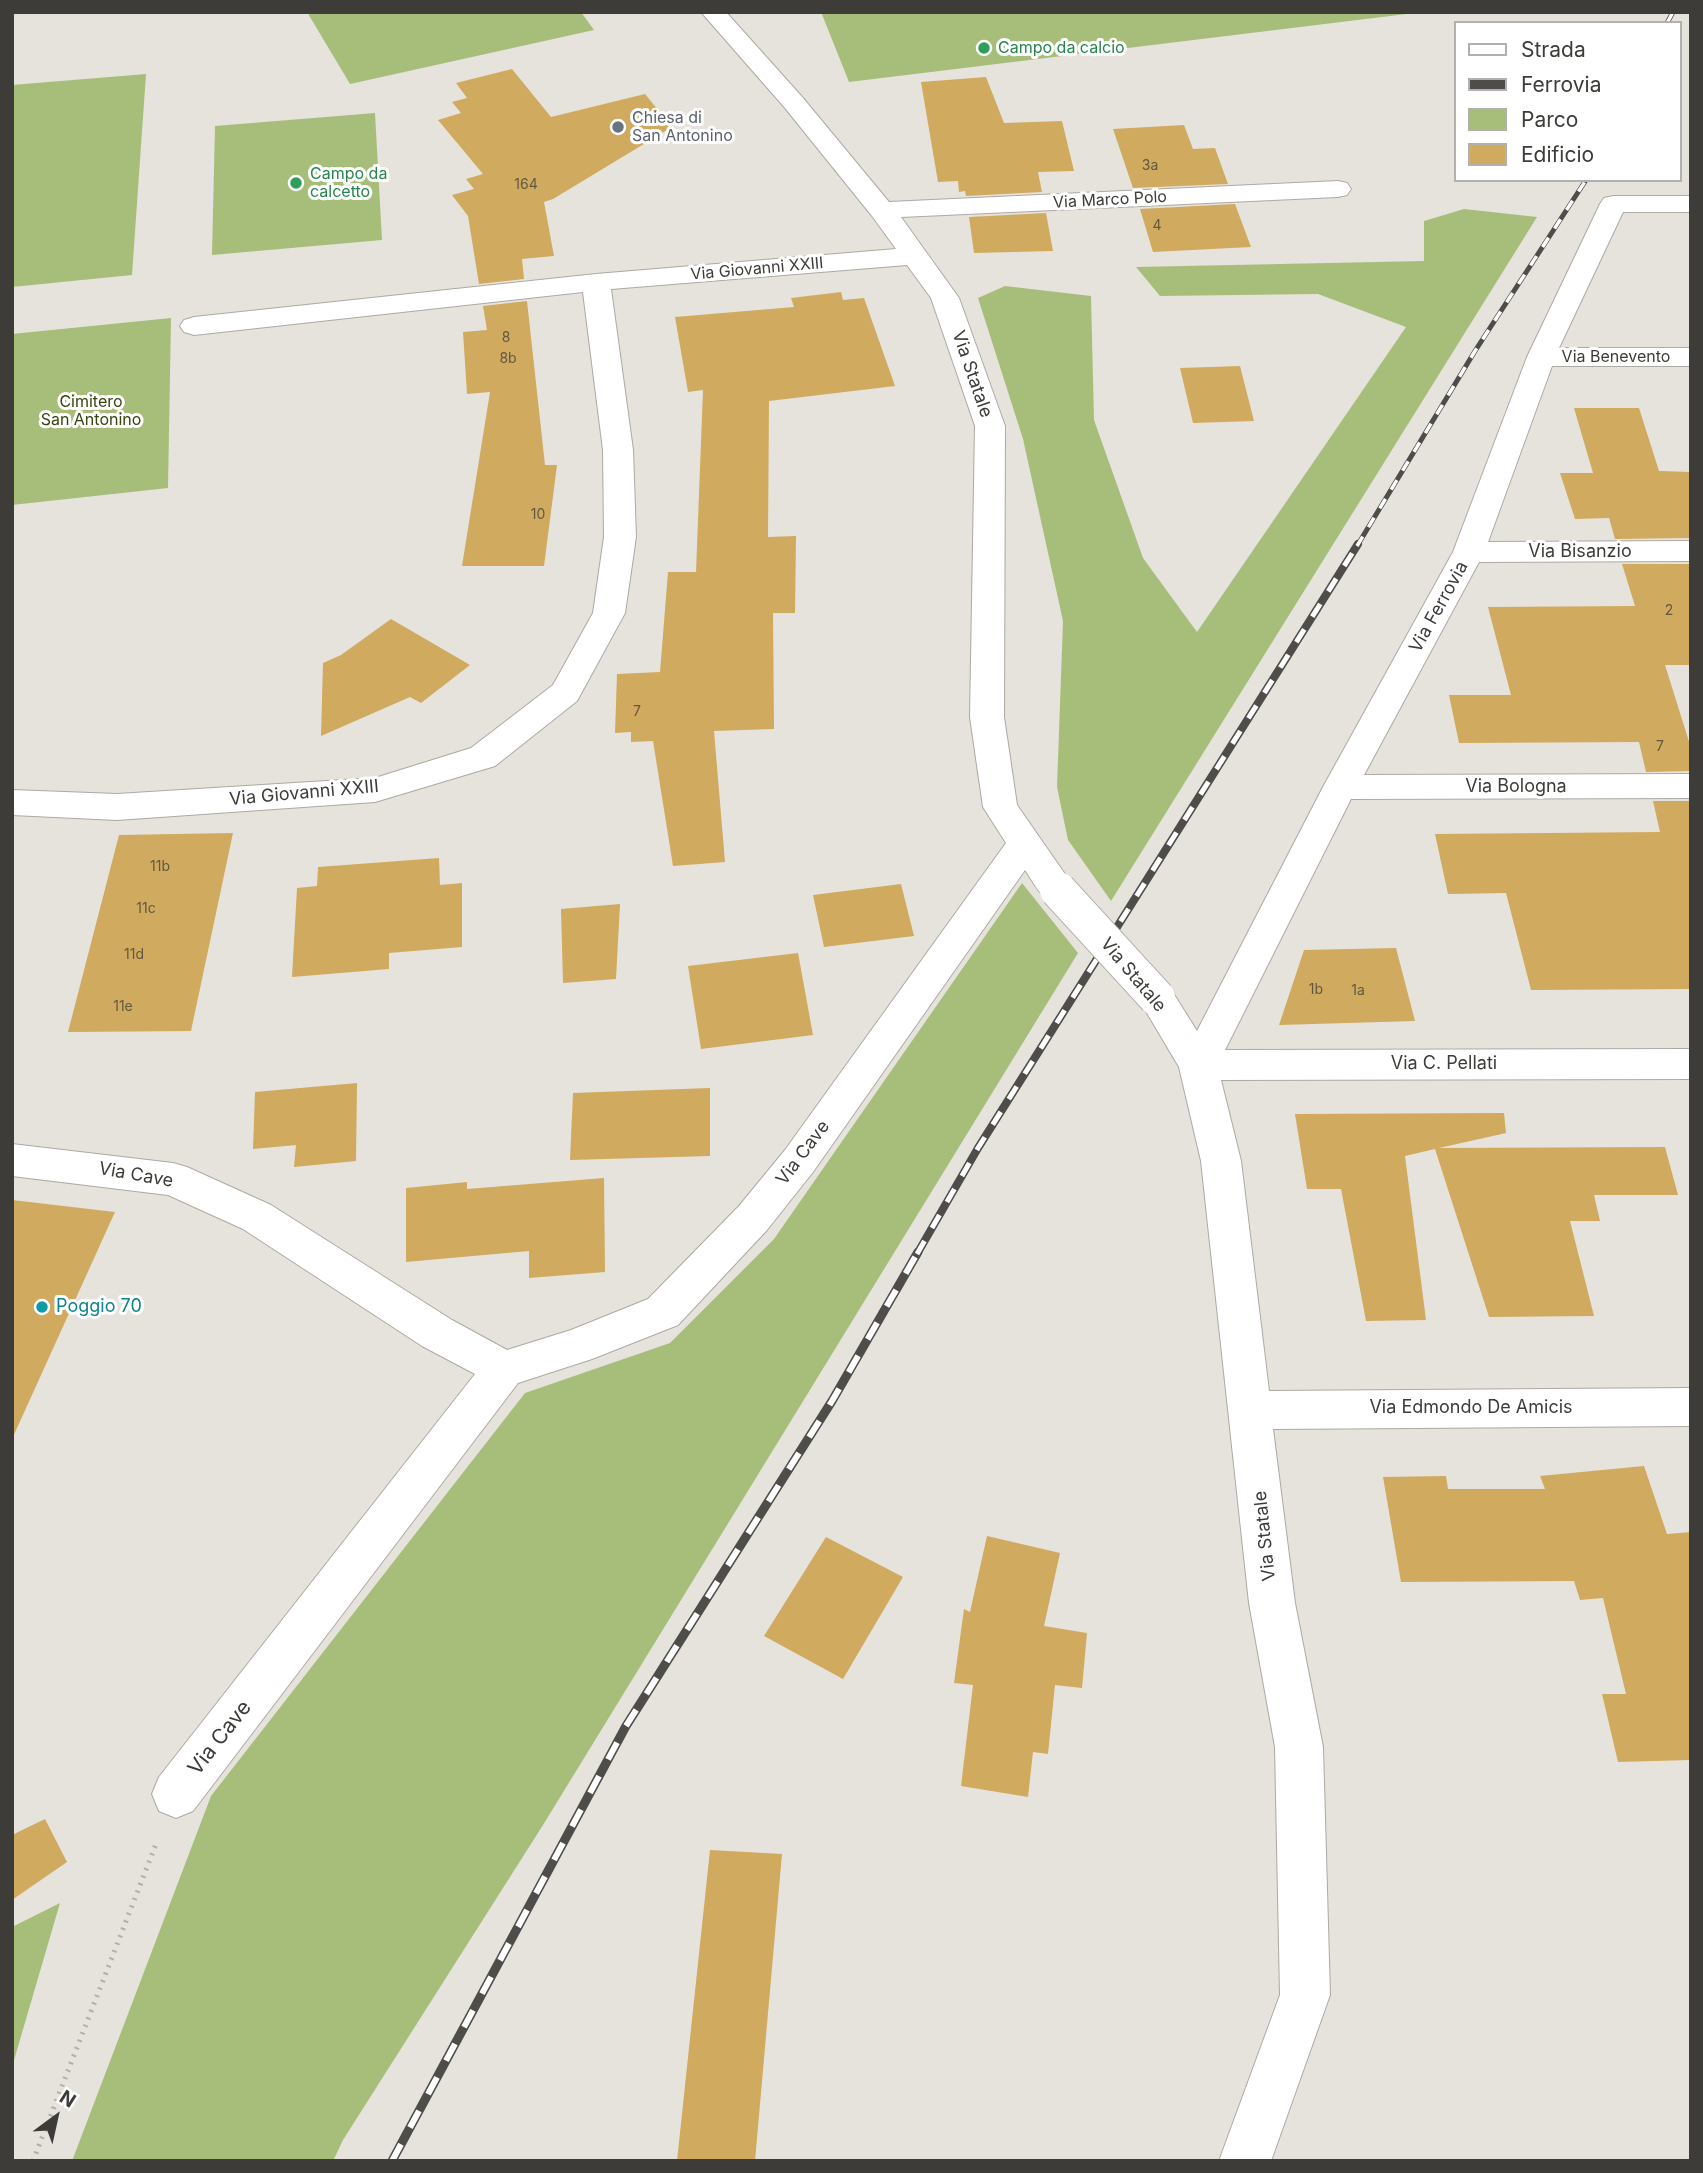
<!DOCTYPE html>
<html>
<head>
<meta charset="utf-8">
<style>
  body { margin:0 }
  #map { position:relative; width:1703px; height:2173px; overflow:hidden; background:#e6e3dc; font-family:Inter,sans-serif }
  canvas { display:block }
  .frame { position:absolute; inset:0; border:14px solid #3d3c39; pointer-events:none }
  .legend { position:absolute; left:1454px; top:21px; width:228px; height:161px; box-sizing:border-box; background:#fff; border:2px solid #b1b1b0; margin:0; padding:9px 12px; list-style:none; font-size:21px; color:#3d3c39 }
  .legend li { display:flex; align-items:center; gap:14px; height:35px }
  .legend b { width:35px; border:2px solid #b1b1b0 }
  .north { position:absolute; left:21px; top:2082px; width:70px; height:70px; -webkit-text-stroke:5px #fff; paint-order:stroke; rotate:33deg; font-size:19px; font-weight:700; line-height:28px; text-align:center; color:#3d3c39 }
  .north::after { content:''; display:block; margin:auto; width:24px; height:32px; background:#3d3c39; clip-path:polygon(50% 0,100% 100%,50% 72%,0 100%) }
</style>
</head>
<body>
<div id="map">
<canvas width="1703" height="2173"></canvas>
<div class="frame"></div>
<ul class="legend">
<li><b style="height:9px;background:#fff"></b>Strada</li>
<li><b style="height:9px;background:#4e4d49"></b>Ferrovia</li>
<li><b style="height:19px;background:#a7be7a"></b>Parco</li>
<li><b style="height:19px;background:#d0aa5e"></b>Edificio</li>
</ul>
<div class="north">N</div>
</div>
<script>
const c = document.querySelector('canvas').getContext('2d');
c.lineJoin = 'round';
function fillPath(path, color) {
  c.fillStyle = color;
  c.fill(path, 'evenodd');
}
function stroke(path, color, width, dash) {
  c.strokeStyle = color;
  c.lineWidth = width;
  c.lineCap = dash ? 'butt' : 'round';
  c.setLineDash(dash || []);
  c.stroke(path);
}
function write(font, color, halo, rows, align = 'center') {
  c.font = font + ' Inter,sans-serif';
  c.lineWidth = 6;
  c.setLineDash([]);
  c.textBaseline = 'middle';
  c.strokeStyle = halo;
  c.fillStyle = color;
  for (const [text, x, y, turn = 0] of rows) {
    c.save();
    c.translate(x, y);
    c.rotate((+turn || 0) * Math.PI / 180);
    c.textAlign = isNaN(turn) ? turn : align;
    if (halo) c.strokeText(text, 0, 0);
    c.fillText(text, 0, 0);
    c.restore();
  }
}
fillPath(new Path2D(`
  M 307,12 L 581,12 L 594,30 L 350,84 Z
  M 821,12 L 1414,12 L 1415,13 L 849,82 Z
  M 146,74 L 132,275 L 12,287 L 12,85 Z
  M 375,113 L 382,240 L 212,255 L 215,126 Z
  M 1464,209 L 1537,217 L 1111,901 L 1068,840 L 1057,787 L 1063,621 L 1023,439 L 978,298 L 1005,286 L 1091,296 L 1094,420 L 1143,558 L 1197,632 L 1406,327 L 1318,294 L 1160,296 L 1136,267 L 1424,261 L 1424,221 Z
  M 171,318 L 168,488 L 12,505 L 12,334 Z
  M 1022,883 L 1078,953 L 543,1825 L 343,2140 L 333,2161 L 72,2161 L 211,1796 L 525,1393 L 670,1343 L 774,1239 Z
  M 60,1903 L 12,2067 L 12,1927 Z`), '#a7be7a');
fillPath(new Path2D(`
  M 512,69 L 551,117 L 645,94 L 672,127 L 553,199 L 544,202 L 554,256 L 522,259 L 524,279 L 479,284 L 468,216 L 452,195 L 474,189 L 466,179 L 483,174 L 438,120 L 461,113 L 452,102 L 467,98 L 456,83 Z
  M 986,77 L 1004,123 L 1062,121 L 1074,171 L 1038,172 L 1042,192 L 966,196 L 965,191 L 959,192 L 958,181 L 938,182 L 921,82 Z
  M 1184,125 L 1193,149 L 1215,148 L 1228,184 L 1133,188 L 1113,129 Z
  M 1235,204 L 1251,247 L 1153,252 L 1140,209 Z
  M 1046,213 L 1053,251 L 974,253 L 969,217 Z
  M 841,292 L 843,300 L 864,298 L 895,386 L 769,401 L 768,537 L 796,536 L 795,613 L 773,613 L 774,729 L 714,731 L 725,862 L 673,866 L 653,741 L 631,742 L 631,732 L 615,733 L 617,674 L 660,672 L 668,572 L 696,572 L 703,390 L 688,392 L 675,317 L 794,307 L 791,298 Z
  M 527,301 L 545,465 L 557,465 L 544,566 L 462,566 L 490,392 L 467,394 L 463,332 L 487,330 L 483,306 Z
  M 1240,366 L 1254,421 L 1193,423 L 1180,368 Z
  M 1574,408 L 1639,408 L 1659,471 L 1691,472 L 1691,538 L 1615,539 L 1609,518 L 1575,519 L 1560,473 L 1593,473 Z
  M 1622,564 L 1691,564 L 1691,665 L 1665,665 L 1691,748 L 1691,771 L 1646,772 L 1639,742 L 1459,743 L 1449,695 L 1511,695 L 1488,607 L 1635,606 Z
  M 391,619 L 470,665 L 421,703 L 410,697 L 321,736 L 323,663 L 341,655 Z
  M 1653,801 L 1691,801 L 1691,989 L 1531,990 L 1506,893 L 1448,894 L 1435,834 L 1660,832 Z
  M 233,833 L 191,1031 L 68,1032 L 119,835 Z
  M 439,858 L 440,885 L 462,883 L 462,947 L 389,953 L 389,969 L 292,977 L 297,888 L 317,886 L 318,867 Z
  M 901,884 L 914,936 L 824,947 L 813,895 Z
  M 620,904 L 616,979 L 563,983 L 561,909 Z
  M 1396,948 L 1415,1021 L 1279,1025 L 1304,950 Z
  M 798,953 L 813,1035 L 701,1049 L 688,966 Z
  M 357,1083 L 356,1161 L 294,1167 L 296,1145 L 253,1149 L 255,1092 Z
  M 710,1088 L 710,1156 L 570,1160 L 573,1093 Z
  M 1504,1113 L 1506,1133 L 1439,1148 L 1665,1147 L 1678,1195 L 1594,1195 L 1600,1221 L 1570,1221 L 1594,1316 L 1489,1317 L 1435,1149 L 1405,1156 L 1426,1320 L 1366,1321 L 1341,1189 L 1307,1189 L 1295,1114 Z
  M 604,1178 L 605,1272 L 529,1278 L 529,1251 L 406,1262 L 406,1188 L 467,1182 L 467,1189 Z
  M 12,1200 L 115,1212 L 12,1439 Z
  M 1644,1466 L 1667,1534 L 1691,1532 L 1691,1760 L 1618,1762 L 1602,1694 L 1626,1694 L 1603,1598 L 1580,1600 L 1574,1581 L 1401,1582 L 1383,1477 L 1446,1476 L 1448,1489 L 1545,1489 L 1540,1476 Z
  M 987,1536 L 1060,1553 L 1044,1626 L 1087,1633 L 1082,1688 L 1055,1685 L 1048,1754 L 1033,1752 L 1028,1797 L 961,1786 L 973,1685 L 954,1683 L 964,1609 L 970,1612 Z
  M 826,1537 L 903,1577 L 843,1679 L 764,1636 Z
  M 45,1819 L 67,1862 L 12,1900 L 12,1835 Z
  M 710,1850 L 782,1854 L 755,2161 L 677,2161 Z`), '#d0aa5e');
const minor = new Path2D(`
  M 701,12 L 726,12 L 803,98 L 889,202 L 1338,181 L 1347,183 L 1351,189 L 1347,195 L 1338,197 L 901,217 L 959,298 L 1005,426 L 1004,717 L 1017,805 L 1076,890 L 1071,899 C 1043,908 1039,890 1025,870 L 813,1172 L 767,1230 L 678,1325 L 592,1359 L 518,1383 L 193,1811 L 176,1818 L 159,1811 L 152,1794 L 159,1777 L 475,1374 L 422,1346 L 243,1229 L 168,1195 L 12,1176 L 12,1144 L 173,1163 L 187,1167 L 271,1205 L 452,1320 L 507,1350 L 571,1330 L 648,1299 L 739,1206 L 785,1150 L 1006,843 L 983,807 L 970,717 L 975,426 L 931,298 L 907,265 L 611,289 L 633,450 L 636,537 L 625,613 L 577,701 L 495,766 L 375,802 L 117,820 L 12,815 L 12,790 L 117,794 L 375,778 L 471,748 L 553,685 L 593,613 L 604,537 L 603,450 L 583,292 L 194,335 L 184,332 L 180,326 L 184,320 L 194,317 L 596,274 L 896,249 L 872,216 L 785,108 Z
  M 1613,196 L 1691,196 L 1691,212 L 1623,212 L 1559,348 L 1691,348 L 1691,366 L 1552,366 L 1488,542 L 1691,541 L 1691,561 L 1479,562 L 1364,775 L 1691,774 L 1691,798 L 1351,799 L 1225,1050 L 1691,1049 L 1691,1079 L 1221,1080 L 1241,1161 L 1269,1391 L 1691,1388 L 1691,1426 L 1273,1429 L 1295,1603 L 1323,1747 L 1330,1995 L 1271,2161 L 1219,2161 L 1280,1995 L 1275,1747 L 1249,1603 L 1201,1161 L 1179,1067 L 1138,998 L 1144,988 L 1157,984 L 1170,988 L 1197,1031 L 1323,787 L 1453,552 L 1527,357 L 1600,204 L 1604,198 Z`);
stroke(minor, '#ada9a3', 2);
stroke(new Path2D(`
  M 33,2161 L 156,1844`), '#b2b0aa', 5, [2, 6]);
fillPath(minor, '#fff');
const railFar2 = new Path2D(`
  M 1667,23 L 1673,12
  M 1357,546 L 1475,351 L 1586,180`);
const railFar1 = new Path2D(`
  M 917,1254 L 978,1148 L 1358,544`);
const rail = new Path2D(`
  M 392,2161 L 626,1726 L 832,1401 L 918,1252`);
stroke(railFar2, '#4e4d49', 5);
stroke(railFar1, '#4e4d49', 8);
stroke(rail, '#4e4d49', 9);
stroke(railFar2, '#fff', 3.5, [11]);
stroke(railFar1, '#fff', 5, [15]);
stroke(rail, '#fff', 6, [19]);
const minorBridge = new Path2D(`
  M 1058,890 L 1157,998`);
stroke(minorBridge, '#ada9a3', 38, []);
stroke(minorBridge, '#fff', 36);
for (const [x, y, r, color] of [
  [984,48,7,"#2e9e5b"],
  [618,127,7,"#6b7280"],
  [296,183,7,"#2e9e5b"],
  [42,1307,7,"#0f9aa8"]
]) {
  const dot = new Path2D();
  dot.arc(x, y, r, 0, 2 * Math.PI);
  c.fillStyle = color;
  c.fill(dot);
  stroke(dot, '#fff', 2.5);
}
write('14px', '#625842', null, [
  ["3a",1150,166],
  ["164",526,185],
  ["4",1157,226],
  ["8",506,338],
  ["8b",508,359],
  ["10",538,515],
  ["2",1669,611],
  ["7",637,712],
  ["7",1660,747],
  ["11b",160,867],
  ["11c",146,909],
  ["11d",134,955],
  ["1b",1316,990],
  ["1a",1358,991],
  ["11e",123,1007]
]);
write('16px', '#27864d', '#fff', [
  ["Campo da calcio",998,48],
  ["Campo da",310,174],
  ["calcetto",310,192]
], 'left');
write('16px', '#5b616d', '#fff', [
  ["Chiesa di",632,118],
  ["San Antonino",632,136]
], 'left');
write('16px', '#3d3c39', '#fff', [
  ["Via Marco Polo",1110,200,-3],
  ["Via Giovanni XXIII",757,269,-5],
  ["Via Benevento",1616,357]
]);
write('16px', '#36450c', '#fff', [
  ["Cimitero",91,402],
  ["San Antonino",91,420]
]);
write('18px', '#3d3c39', '#fff', [
  ["Via Statale",972,374,71],
  ["Via Bisanzio",1580,552],
  ["Via Ferrovia",1439,607,-61],
  ["Via Bologna",1516,787],
  ["Via Giovanni XXIII",304,793,-5],
  ["Via Statale",1133,975,50],
  ["Via C. Pellati",1444,1064],
  ["Via Cave",803,1153,-53],
  ["Via Cave",136,1175,10],
  ["Via Edmondo De Amicis",1471,1408],
  ["Via Statale",1265,1536,-96]
]);
write('18px', '#0d838f', '#fff', [
  ["Poggio 70",56,1307]
], 'left');
write('21px', '#3d3c39', '#fff', [
  ["Via Cave",220,1738,-52]
]);
</script>
</body>
</html>
